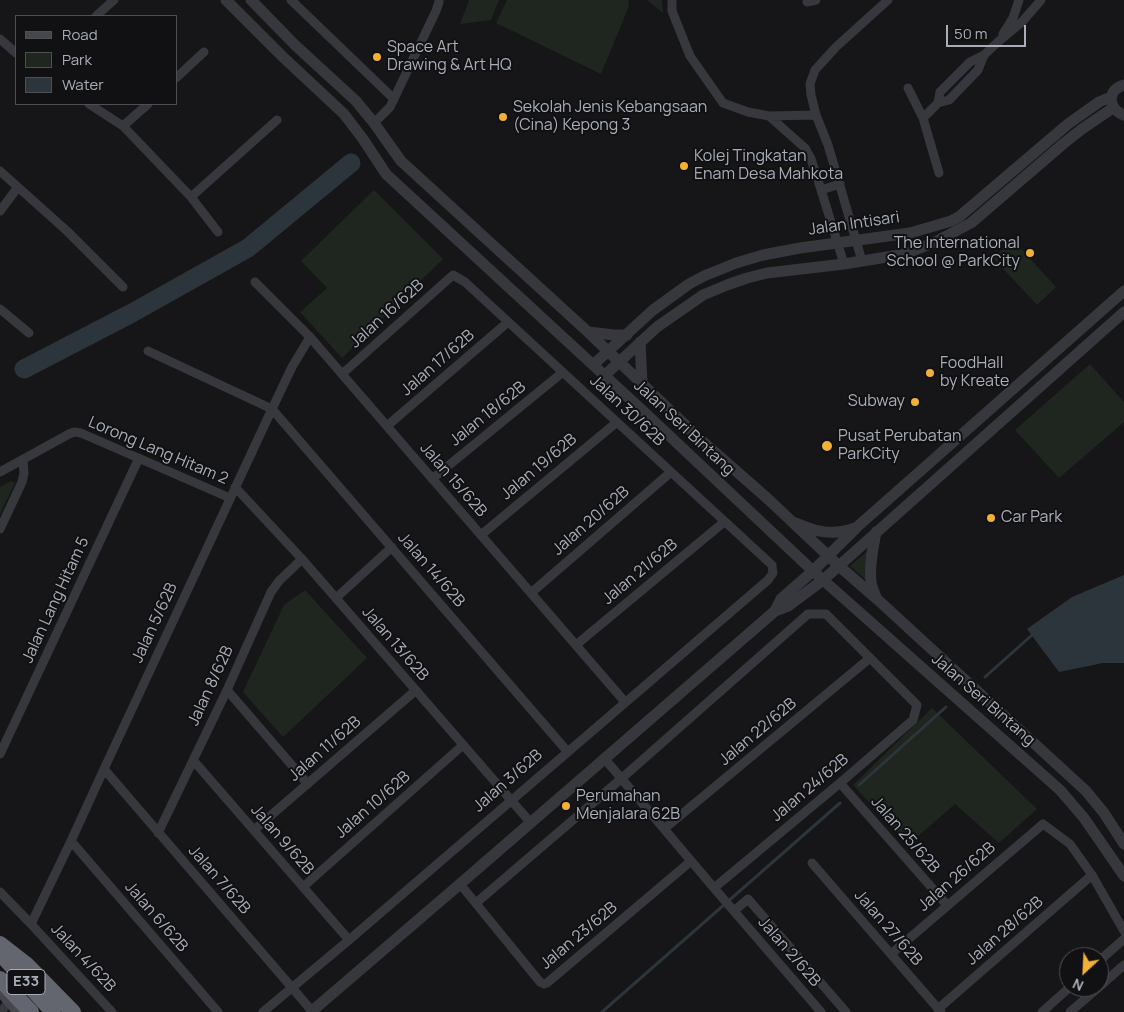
<!DOCTYPE html>
<html>
<head>
<meta charset="utf-8">
<style>
  body { margin:0 }
  #map { position:relative; width:1124px; height:1012px; overflow:hidden; background:#161618; font-family:Manrope,sans-serif }
  canvas { display:block }
  .legend { position:absolute; left:15px; top:15px; width:162px; height:90px; box-sizing:border-box; background:#111113; border:1px solid #4d4f55; margin:0; padding:6px 9px; list-style:none; font-size:15px; color:#a8adb8 }
  .legend li { display:flex; align-items:center; gap:10px; height:25px }
  .legend b { width:25px; border:1px solid #4d4f55 }
  .north { position:absolute; left:1059px; top:947px; width:50px; height:50px; box-sizing:border-box; background:#111113; border:1px solid #4d4f55; border-radius:50%; rotate:205deg; font-size:14px; font-weight:700; line-height:20px; text-align:center; color:#a8adb8 }
  .north::after { content:''; display:block; margin:auto; width:18px; height:22px; background:#f2b134; clip-path:polygon(50% 0,100% 100%,50% 72%,0 100%) }
  .scale { position:absolute; left:946px; top:25px; width:80px; height:22px; box-sizing:border-box; border:2px solid #a8adb8; border-top:0; padding-left:6px; font-size:15px; line-height:18px; white-space:nowrap; color:#a8adb8; -webkit-text-stroke:4px #111113; paint-order:stroke }
</style>
</head>
<body>
<div id="map">
<canvas width="1124" height="1012"></canvas>
<ul class="legend">
<li><b style="height:6px;background:#45474d"></b>Road</li>
<li><b style="height:14px;background:#1e261f"></b>Park</li>
<li><b style="height:14px;background:#2c353c"></b>Water</li>
</ul>
<div class="north">N</div>
<div class="scale">50 m</div>
</div>
<script>
const c = document.querySelector('canvas').getContext('2d');
c.lineJoin = 'round';
function fillPath(path, color) {
  c.fillStyle = color;
  c.fill(path, 'evenodd');
}
function stroke(path, color, width, dash) {
  c.strokeStyle = color;
  c.lineWidth = width;
  c.lineCap = dash ? 'butt' : 'round';
  c.setLineDash(dash || []);
  c.stroke(path);
}
function write(font, color, halo, rows, align = 'center') {
  c.font = font + ' Manrope,sans-serif';
  c.lineWidth = 4;
  c.setLineDash([]);
  c.textBaseline = 'middle';
  c.strokeStyle = halo;
  c.fillStyle = color;
  for (const [text, x, y, turn = 0] of rows) {
    c.save();
    c.translate(x, y);
    c.rotate((+turn || 0) * Math.PI / 180);
    c.textAlign = isNaN(turn) ? turn : align;
    if (halo) c.strokeText(text, 0, 0);
    c.fillText(text, 0, 0);
    c.restore();
  }
}
fillPath(new Path2D(`
  M 469,0 L 499,0 L 491,20 L 460,24 Z
  M 507,0 L 628,0 L 629,6 L 601,74 L 496,23 Z
  M 647,0 L 662,0 L 663,13 Z
  M 374,190 L 443,259 L 342,358 L 300,312 L 327,288 L 301,261 Z
  M 1015,242 L 1056,287 L 1037,305 L 993,258 L 998,253 Z
  M 1090,364 L 1124,402 L 1124,422 L 1059,478 L 1015,430 Z
  M 11,481 L 15,483 L 0,514 L 0,487 Z
  M 871,548 L 867,581 L 850,566 Z
  M 305,590 L 367,658 L 283,737 L 243,692 L 284,605 Z
  M 932,708 L 1037,809 L 999,843 L 955,804 L 908,845 L 853,785 Z`), '#1e261f');
fillPath(new Path2D(`
  M 1124,575 L 1124,663 L 1103,663 L 1059,672 L 1027,629 L 1072,597 Z`), '#2c353c');
stroke(new Path2D(`
  M 985,677 L 1032,635
  M 859,785 L 946,707
  M 602,1012 L 840,803`), '#2c353c', 3);
stroke(new Path2D(`
  M 24,369 L 132,313 L 248,248 L 351,163`), '#2c353c', 19);
stroke(new Path2D(`
  M 291,0 L 394,99
  M 672,0 L 672,11 L 690,56 L 723,103 L 748,112 L 769,116 L 816,115 L 811,95 L 810,84 L 815,70 L 836,47 L 888,0
  M 807,2 L 816,0
  M 96,16 L 114,0
  M 1003,34 L 1013,18 L 1019,0
  M 0,39 L 16,53
  M 984,55 L 999,41 L 1022,22 L 1041,0
  M 176,78 L 204,52
  M 908,88 L 923,118 L 939,173
  M 89,104 L 123,126 L 191,197 L 218,232
  M 816,115 L 828,145 L 862,261
  M 769,116 L 805,148 L 811,159 L 818,180 L 844,264
  M 923,118 L 938,103 L 949,100 L 978,70 L 984,55 L 970,62 L 940,92 L 938,103
  M 374,123 L 390,107 L 436,11 L 439,2 L 439,0
  M 123,126 L 148,104
  M 0,171 L 67,231 L 123,287
  M 821,190 L 840,184
  M 191,197 L 277,120
  M 0,211 L 18,187
  M 255,282 L 310,337 L 625,702
  M 0,309 L 29,333
  M 148,351 L 272,409 L 567,751
  M 387,426 L 508,322
  M 0,472 L 69,434 L 74,432 L 81,433 L 230,498
  M 432,479 L 563,372
  M 235,487 L 302,559 L 530,822
  M 0,529 L 22,482 L 24,473 L 23,459
  M 481,535 L 617,422
  M 531,593 L 671,472
  M 336,598 L 392,547
  M 576,645 L 724,522
  M 227,690 L 308,784
  M 0,754 L 139,458
  M 604,758 L 714,888 L 821,1012
  M 193,760 L 349,940
  M 104,769 L 312,1011
  M 840,783 L 947,905
  M 664,829 L 870,658
  M 254,830 L 415,691
  M 158,833 L 227,690 L 271,592 L 279,581 L 302,559
  M 71,841 L 218,1012
  M 812,863 L 941,1012
  M 460,884 L 540,982 L 544,984 L 547,983 L 691,861
  M 303,887 L 463,745
  M 0,892 L 31,924 L 112,1012
  M 476,903 L 622,778 L 808,614 L 826,614 L 917,705 L 913,720 L 840,783 L 714,888
  M 734,911 L 748,899 L 846,1012
  M 31,924 L 71,841 L 104,769 L 272,409 L 292,367 L 310,337
  M 891,954 L 1043,824 L 1070,844 L 1092,875 L 1124,931
  M 1099,961 L 1124,939
  M 1099,987 L 1124,965
  M 938,1009 L 1092,875
  M 1,1012 L 9,1001
  M 263,1012 L 349,940 L 768,580 L 773,573 L 772,565 L 465,282 L 453,275 L 342,374
  M 1042,1012 L 1070,987
  M 1070,1012 L 1099,987`), '#37383d', 9);
stroke(new Path2D(`
  M 226,0 L 283,57 L 344,114 L 363,139 L 386,174 L 643,411 L 813,571 L 1060,790 L 1084,818 L 1124,876
  M 251,0 L 295,45 L 356,101 L 374,123 L 401,161 L 588,332 L 702,441 L 768,499 L 839,566 L 877,599 L 1086,791 L 1104,813 L 1124,844
  M 1124,85 C 1106,90 1108,109 1124,115
  M 588,332 L 614,335 L 627,335
  M 640,342 L 642,383
  M 593,365 L 653,310 L 689,284 L 704,276 L 736,263 L 763,255 L 800,248 L 910,233 L 951,221 L 960,216 L 1068,124 L 1099,102 L 1111,97
  M 604,376 L 657,327 L 703,295 L 727,285 L 747,278 L 767,273 L 844,264 L 905,254 L 935,242 L 971,223 L 1063,144 L 1082,129 L 1113,108
  M 796,523 C 816,532 833,536 855,528
  M 876,597 C 874,592 871,586 871,581 C 869,565 873,548 876,532
  M 775,611 L 781,599 L 813,571 L 857,527 L 1124,291
  M 311,1012 L 460,884 L 775,611 L 788,606 L 823,580 L 1124,312`), '#37383d', 11);
stroke(new Path2D(`
  M 0,990 L 19,1012`), '#45474d', 12);
stroke(new Path2D(`
  M 0,953 L 53,1012
  M 0,979 L 31,1012`), '#63666e', 16);
stroke(new Path2D(`
  M 0,944 L 27,965 L 73,1012`), '#63666e', 16);
for (const [x, y, r, color] of [
  [377,57,5,"#f2b134"],
  [503,117,5,"#f2b134"],
  [684,166,5,"#f2b134"],
  [1030,253,5,"#f2b134"],
  [930,373,5,"#f2b134"],
  [915,402,5,"#f2b134"],
  [827,446,6,"#f2b134"],
  [991,518,5,"#f2b134"],
  [566,806,5,"#f2b134"]
]) {
  const dot = new Path2D();
  dot.arc(x, y, r, 0, 2 * Math.PI);
  c.fillStyle = color;
  c.fill(dot);
  stroke(dot, '#111113', 2);
}
for (const [x, y, w] of [
  [26,982,38]
]) {
  const box = new Path2D();
  box.roundRect(x - w / 2, y - 12.5, w, 25, 4);
  c.fillStyle = '#111113';
  c.fill(box);
  stroke(box, '#a8adb8', 1);
}
write('bold 15px', '#a8adb8', null, [
  ["E33",26,982]
]);
write('16px', '#a8adb8', '#111113', [
  ["Space Art",387,48],
  ["Drawing & Art HQ",387,66],
  ["Sekolah Jenis Kebangsaan",513,108],
  ["(Cina) Kepong 3",513,126],
  ["Kolej Tingkatan",694,157],
  ["Enam Desa Mahkota",694,175],
  ["The International",1020,244,"right"],
  ["School @ ParkCity",1020,262,"right"],
  ["FoodHall",940,364],
  ["by Kreate",940,382],
  ["Subway",905,402,"right"],
  ["Pusat Perubatan",838,437],
  ["ParkCity",838,455],
  ["Car Park",1001,518],
  ["Perumahan",576,797],
  ["Menjalara 62B",576,815]
], 'left');
write('16px', '#a8adb8', '#111113', [
  ["Jalan Intisari",854,224,-8],
  ["Jalan 16/62B",387,314,-42],
  ["Jalan 17/62B",438,363,-41],
  ["Jalan 30/62B",627,411,43],
  ["Jalan 18/62B",488,414,-39],
  ["Jalan Seri Bintang",684,428,43],
  ["Lorong Lang Hitam 2",158,451,23],
  ["Jalan 19/62B",539,467,-40],
  ["Jalan 15/62B",453,480,49],
  ["Jalan 20/62B",591,521,-41],
  ["Jalan 14/62B",431,570,49],
  ["Jalan 21/62B",640,572,-40],
  ["Jalan Lang Hitam 5",56,600,-65],
  ["Jalan 5/62B",155,623,-65],
  ["Jalan 13/62B",395,644,49],
  ["Jalan 8/62B",211,686,-65],
  ["Jalan Seri Bintang",983,700,41],
  ["Jalan 22/62B",758,732,-40],
  ["Jalan 11/62B",325,749,-41],
  ["Jalan 3/62B",508,781,-41],
  ["Jalan 24/62B",810,788,-40],
  ["Jalan 10/62B",373,805,-41],
  ["Jalan 25/62B",905,835,49],
  ["Jalan 9/62B",282,840,49],
  ["Jalan 26/62B",957,877,-41],
  ["Jalan 7/62B",219,880,49],
  ["Jalan 6/62B",156,917,49],
  ["Jalan 27/62B",888,928,49],
  ["Jalan 28/62B",1005,931,-41],
  ["Jalan 23/62B",579,936,-40],
  ["Jalan 2/62B",789,952,49],
  ["Jalan 4/62B",83,958,47]
]);
</script>
</body>
</html>
